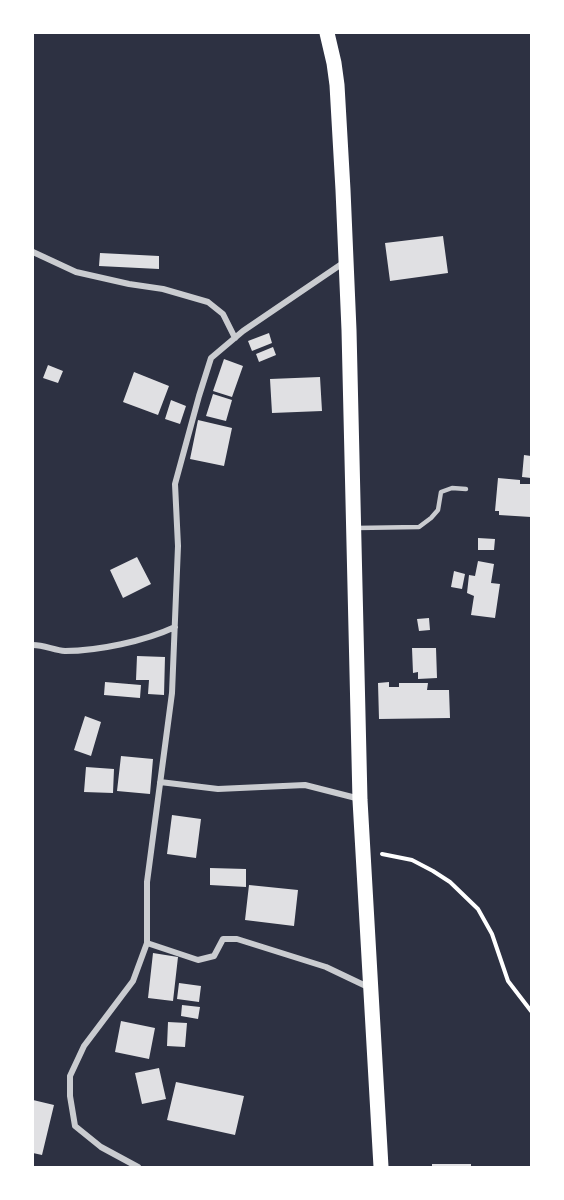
<!DOCTYPE html>
<html>
<head>
<meta charset="utf-8">
<style>
  body { margin:0 }
  #map { position:relative; width:564px; height:1200px; overflow:hidden; background:#2d3142; font-family:"Playfair Display",serif }
  canvas { display:block }
  .frame { position:absolute; inset:0; border:34px solid #fff; pointer-events:none }
</style>
</head>
<body>
<div id="map">
<canvas width="564" height="1200"></canvas>
<div class="frame"></div>
</div>
<script>
const c = document.querySelector('canvas').getContext('2d');
c.lineJoin = 'round';
function fillPath(path, color) {
  c.fillStyle = color;
  c.fill(path, 'evenodd');
}
function stroke(path, color, width, dash) {
  c.strokeStyle = color;
  c.lineWidth = width;
  c.lineCap = dash ? 'butt' : 'round';
  c.setLineDash(dash || []);
  c.stroke(path);
}
fillPath(new Path2D(`
  M 443,236 L 448,273 L 390,281 L 385,243 Z
  M 100,253 L 159,256 L 159,269 L 99,266 Z
  M 269,333 L 272,343 L 252,351 L 248,341 Z
  M 273,347 L 276,355 L 259,362 L 256,354 Z
  M 224,359 L 243,366 L 232,397 L 213,391 Z
  M 48,365 L 63,371 L 58,383 L 43,378 Z
  M 134,372 L 169,386 L 158,415 L 123,402 Z
  M 320,377 L 322,411 L 272,413 L 270,379 Z
  M 213,394 L 232,400 L 226,421 L 206,416 Z
  M 171,400 L 186,406 L 180,424 L 165,419 Z
  M 198,420 L 232,428 L 224,466 L 190,459 Z
  M 524,455 L 531,456 L 531,478 L 522,477 Z
  M 498,478 L 520,480 L 520,484 L 531,484 L 531,517 L 499,515 L 499,511 L 495,511 Z
  M 478,538 L 495,539 L 494,550 L 478,550 Z
  M 137,557 L 151,584 L 123,598 L 110,570 Z
  M 478,561 L 494,564 L 491,583 L 500,584 L 495,618 L 471,615 L 474,596 L 467,593 L 469,575 L 475,576 Z
  M 454,571 L 465,574 L 462,589 L 451,587 Z
  M 429,618 L 430,630 L 419,631 L 417,619 Z
  M 412,648 L 436,648 L 437,678 L 418,679 L 418,672 L 413,673 Z
  M 137,656 L 165,657 L 164,695 L 148,694 L 149,680 L 136,680 Z
  M 105,682 L 141,685 L 140,698 L 104,695 Z
  M 389,682 L 389,687 L 399,687 L 399,683 L 428,683 L 427,690 L 449,690 L 450,718 L 379,719 L 378,683 Z
  M 85,716 L 101,722 L 91,756 L 74,750 Z
  M 121,756 L 153,759 L 150,794 L 117,791 Z
  M 86,767 L 114,769 L 113,793 L 84,792 Z
  M 172,815 L 201,819 L 196,858 L 167,854 Z
  M 210,868 L 246,869 L 246,887 L 210,885 Z
  M 249,885 L 298,890 L 294,926 L 245,920 Z
  M 153,953 L 178,957 L 173,1001 L 148,998 Z
  M 179,983 L 201,986 L 199,1002 L 177,999 Z
  M 182,1005 L 200,1007 L 198,1019 L 181,1016 Z
  M 121,1021 L 155,1028 L 149,1059 L 115,1052 Z
  M 168,1022 L 187,1023 L 185,1047 L 167,1046 Z
  M 159,1068 L 166,1099 L 142,1104 L 135,1073 Z
  M 176,1082 L 244,1096 L 235,1135 L 167,1120 Z
  M 33,1100 L 54,1105 L 42,1155 L 33,1153 Z
  M 432,1164 L 471,1164 L 471,1167 L 432,1167 Z`), '#e0e0e3');
stroke(new Path2D(`
  M 382,854 L 412,860 L 433,871 L 450,882 L 478,909 L 492,934 L 508,981 L 531,1011`), '#fff', 4);
stroke(new Path2D(`
  M 356,528 L 419,527 L 431,518 L 438,510 L 441,492 L 452,488 L 466,489`), '#caccd0', 4.5);
stroke(new Path2D(`
  M 33,252 L 76,272 L 129,284 L 163,289 L 208,302 L 223,314 L 235,338
  M 33,645 C 44,645 54,650 65,651 C 98,651 145,641 175,627
  M 160,782 L 218,789 L 305,785 L 360,799
  M 147,943 L 198,960 L 214,956 L 223,939 L 237,939 L 326,967 L 368,987
  M 138,1167 L 101,1147 L 75,1126 L 70,1096 L 70,1076 L 84,1046 L 133,981 L 147,943 L 147,882 L 172,693 L 178,546 L 175,484 L 199,396 L 211,358 L 243,331 L 346,261`), '#caccd0', 6);
stroke(new Path2D(`
  M 327,33 L 334,63 L 337,85 L 343,190 L 349,330 L 360,800 L 381,1167`), '#fff', 15);
</script>
</body>
</html>
